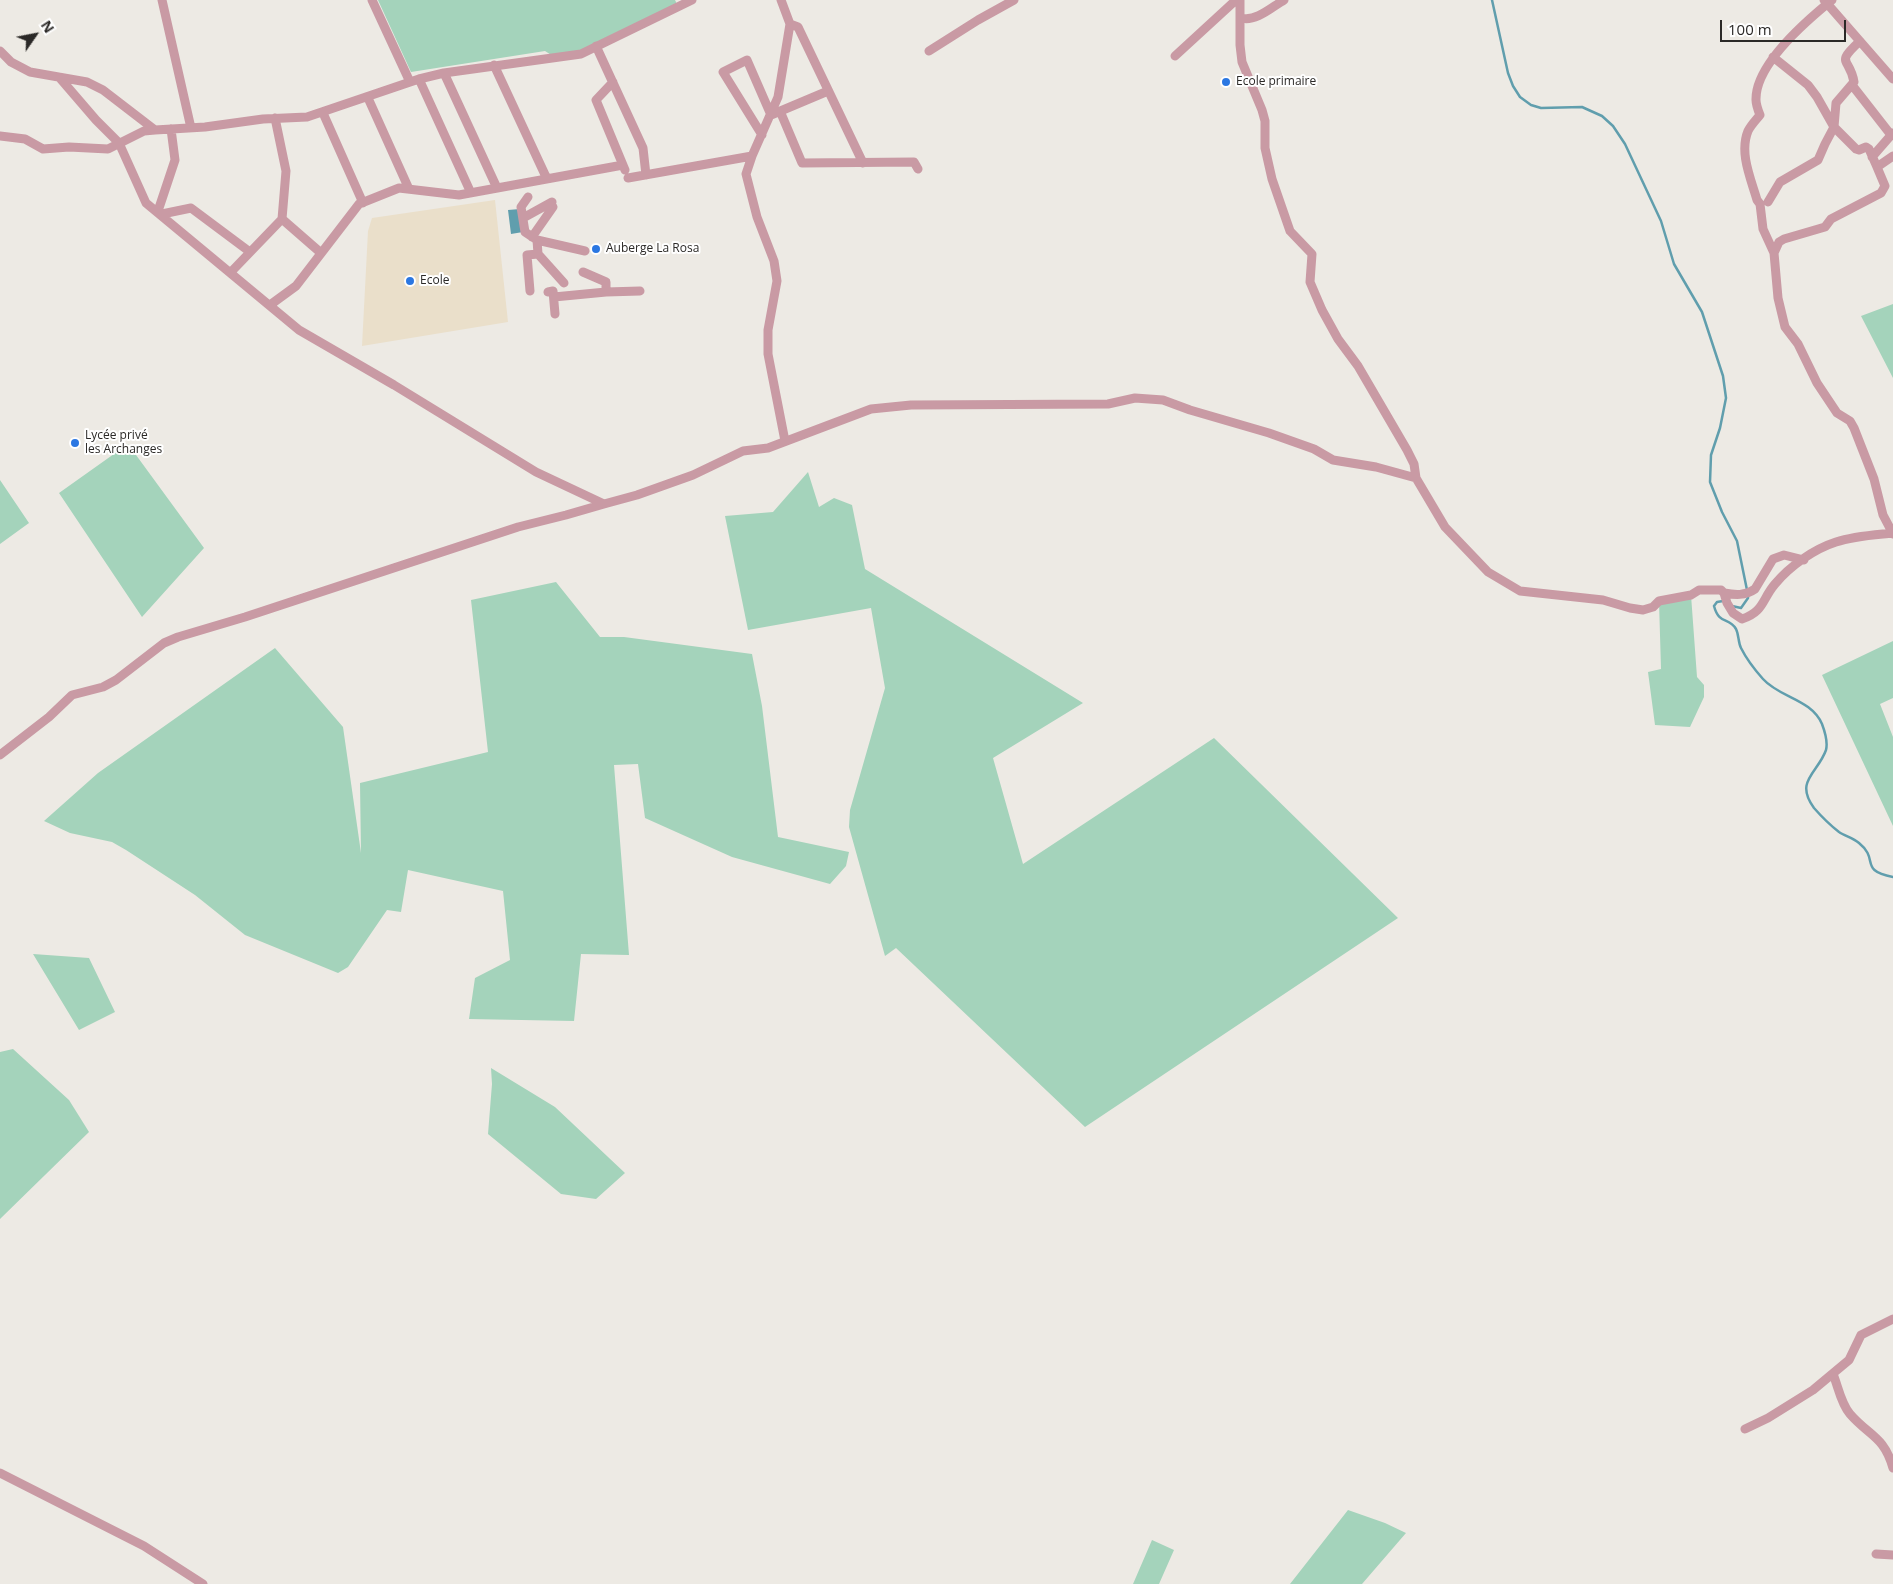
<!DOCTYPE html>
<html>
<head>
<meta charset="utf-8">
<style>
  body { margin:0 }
  #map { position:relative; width:1893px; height:1584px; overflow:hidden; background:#edeae4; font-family:"Open Sans",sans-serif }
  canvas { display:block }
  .north { position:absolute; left:10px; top:10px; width:50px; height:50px; -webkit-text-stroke:4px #fff; paint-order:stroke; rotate:57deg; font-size:14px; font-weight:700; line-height:20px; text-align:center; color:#2b2927 }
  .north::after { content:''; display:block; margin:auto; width:18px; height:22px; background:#2b2927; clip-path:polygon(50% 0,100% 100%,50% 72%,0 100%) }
  .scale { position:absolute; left:1720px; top:20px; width:126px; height:22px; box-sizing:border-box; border:2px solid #2b2927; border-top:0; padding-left:6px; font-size:15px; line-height:18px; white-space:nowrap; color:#2b2927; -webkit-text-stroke:4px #fff; paint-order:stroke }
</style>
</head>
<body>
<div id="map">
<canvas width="1893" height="1584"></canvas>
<div class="north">N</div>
<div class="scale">100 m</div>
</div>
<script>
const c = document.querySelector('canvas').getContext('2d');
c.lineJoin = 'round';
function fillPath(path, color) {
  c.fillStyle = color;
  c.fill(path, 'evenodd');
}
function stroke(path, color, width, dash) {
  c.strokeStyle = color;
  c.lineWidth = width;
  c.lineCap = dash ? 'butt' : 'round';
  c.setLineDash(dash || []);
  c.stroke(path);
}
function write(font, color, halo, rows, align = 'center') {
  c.font = font + ' "Open Sans",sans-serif';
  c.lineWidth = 4;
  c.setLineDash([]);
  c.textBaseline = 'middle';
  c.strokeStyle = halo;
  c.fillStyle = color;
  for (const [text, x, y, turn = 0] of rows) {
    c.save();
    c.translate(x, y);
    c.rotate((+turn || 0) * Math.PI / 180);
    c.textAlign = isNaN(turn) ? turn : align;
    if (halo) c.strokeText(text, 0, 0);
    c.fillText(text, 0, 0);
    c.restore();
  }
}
fillPath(new Path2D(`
  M 495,200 L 508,322 L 362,346 L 368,231 L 372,218 Z`), '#eadfca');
fillPath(new Path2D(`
  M 378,0 L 675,0 L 678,6 L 581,54 L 556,58 L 545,51 L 411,72 Z
  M 1893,304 L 1893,378 L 1861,316 Z
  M 128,444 L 204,548 L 142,617 L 59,493 Z
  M 808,472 L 819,507 L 834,498 L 852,505 L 865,569 L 1083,703 L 993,758 L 1023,864 L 1214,738 L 1398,918 L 1085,1127 L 896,948 L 885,956 L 849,827 L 850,810 L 885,688 L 871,608 L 748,630 L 725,516 L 773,512 Z
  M 0,480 L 29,523 L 0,544 Z
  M 556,582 L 600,637 L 624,637 L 752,654 L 762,706 L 778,837 L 849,852 L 846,866 L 830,884 L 732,857 L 645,818 L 638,764 L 614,765 L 629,955 L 581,954 L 574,1021 L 469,1019 L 475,978 L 510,960 L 503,891 L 408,870 L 401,912 L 387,910 L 348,967 L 338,973 L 245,935 L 195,895 L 126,850 L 112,842 L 70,833 L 44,821 L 98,773 L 275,648 L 343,727 L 361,853 L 360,783 L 488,752 L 471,600 Z
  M 1691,595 L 1697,677 L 1704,685 L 1704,697 L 1690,727 L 1655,725 L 1648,672 L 1661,669 L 1659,601 Z
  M 1893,641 L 1893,698 L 1880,704 L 1893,737 L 1893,826 L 1822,675 Z
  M 33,954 L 89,958 L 115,1012 L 79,1030 Z
  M 13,1049 L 69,1100 L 89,1132 L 0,1219 L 0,1052 Z
  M 491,1068 L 555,1107 L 625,1173 L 596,1199 L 561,1194 L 488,1134 L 492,1084 Z
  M 1348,1510 L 1385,1523 L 1406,1533 L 1362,1584 L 1290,1584 Z
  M 1152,1540 L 1174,1550 L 1159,1584 L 1133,1584 Z`), '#a4d3bb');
fillPath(new Path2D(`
  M 520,209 L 523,232 L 511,234 L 508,210 Z`), '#609ead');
stroke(new Path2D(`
  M 1492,0 L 1508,73 L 1513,86 L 1520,97 L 1531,105 L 1541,108 L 1582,107 L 1602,116 L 1613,126 L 1625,144 L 1661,221 L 1674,264 L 1702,312 L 1723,376 L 1726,398 L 1720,428 L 1711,455 L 1710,482 L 1722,512 L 1737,541 L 1747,590
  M 1723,601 L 1717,602 L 1714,606 C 1719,625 1729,617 1736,629 C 1739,635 1738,642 1741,648 C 1746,658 1755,670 1763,679 C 1780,698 1811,699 1822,724 C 1825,732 1828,742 1826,750 C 1818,773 1794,781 1814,808 C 1821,816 1830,825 1839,832 C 1845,836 1853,838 1859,843 C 1880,860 1858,870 1893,877
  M 1732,606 L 1741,608 L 1748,598 L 1748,595`), '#609ead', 2.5);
stroke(new Path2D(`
  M 162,0 L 191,128
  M 372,0 L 410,82
  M 781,0 L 790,24 L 778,97 L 752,156 L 746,174 L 757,217 L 774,261 L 777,281 L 768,330 L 768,354 L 785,441
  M 1240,0 L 1240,45 L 1242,62 L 1262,110 L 1265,121 L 1265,148 L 1272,179 L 1290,231 L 1312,254 L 1310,282 L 1322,310 L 1338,339 L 1358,366 L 1407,450 L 1414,464 L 1416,478 L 1445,527 L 1488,572 L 1520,591 L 1603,600 L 1630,608 L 1643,610 L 1653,607 L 1659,601 L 1691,595 L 1699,590 L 1721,590 L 1724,593 L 1727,603 L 1733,613 L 1742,619 C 1764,612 1762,599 1775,584 C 1790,566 1814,549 1836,542 C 1854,536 1874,535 1893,533
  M 1824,0 L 1893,79
  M 1832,0 C 1806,21 1755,65 1756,100 C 1756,105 1758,110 1760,115 C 1756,120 1751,125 1748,131 C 1739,153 1751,179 1757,200 L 1760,204 L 1763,229 L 1774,253 L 1778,298 L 1785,327 L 1798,344 L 1817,383 L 1837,413 L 1850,421 L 1854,428 L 1874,479 L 1883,515 L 1893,534
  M 1241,18 C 1256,22 1272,7 1284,0
  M 790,24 L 798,27 L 863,163
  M 596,46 L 643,148 L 646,175
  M 0,51 L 11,62 L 30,72 L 87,82 L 103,90 L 155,130
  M 929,51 L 978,20 L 1014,0
  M 1175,56 L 1236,0
  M 1773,57 L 1808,85 L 1817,97 L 1834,127
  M 494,65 L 547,179
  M 444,73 L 497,188
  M 59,77 L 96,120 L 119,143 L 146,203 L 299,330 L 394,385 L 536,472 L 604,504 L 637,495 L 693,475 L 743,451 L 768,448 L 871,409 L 911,405 L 1108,404 L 1135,398 L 1163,400 L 1190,410 L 1269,433 L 1314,449 L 1333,460 L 1376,467 L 1416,478
  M 419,79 L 471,193
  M 613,82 L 596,100 L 625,170
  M 1852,85 L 1891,135
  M 368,98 L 409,189
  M 780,111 L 802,163 L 914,162 L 918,169
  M 323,113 L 363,203
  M 1834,127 L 1836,103 L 1854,82 C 1850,57 1834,65 1860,41
  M 762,135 L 723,72 L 747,60 L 771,115 L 828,91
  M 0,136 L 25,139 L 43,149 L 69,147 L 108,149 L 144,131 L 155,130 L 205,127 L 263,119 L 307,117 L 419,79 L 444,73 L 581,54 L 692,0
  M 1872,157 L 1893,133
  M 628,178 L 752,156
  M 528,197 L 521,207 L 525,232 L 537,240 L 585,251
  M 1768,202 L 1780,182 L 1818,160 L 1825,144 L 1834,127 L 1856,149 L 1859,150 L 1866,147 L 1869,149 L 1877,167 L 1893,156
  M 158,211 L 175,160 L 171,129
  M 162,214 L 191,208 L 250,252
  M 523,218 L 552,202
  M 282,219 L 321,253
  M 532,237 L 553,207
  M 537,240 L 538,254 L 564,283
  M 1774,253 L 1779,242 L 1784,239 L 1825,227 L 1831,219 L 1881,193 L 1885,186 L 1877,167
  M 231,272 L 282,219 L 286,171 L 275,118
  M 583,272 L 606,282 L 606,292
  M 530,291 L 527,255 L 538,254
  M 548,292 L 553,291 L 555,314
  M 554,297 L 606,292 L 640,291
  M 270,305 L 296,286 L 359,204 L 399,188 L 459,195 L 623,165
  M 1724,593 C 1735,595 1745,596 1755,589 L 1773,559 L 1784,555 L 1804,560
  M 0,755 L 49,717 L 72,695 L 103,687 L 116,680 L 164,643 L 178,637 L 245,617 L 518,527 L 566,515 L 604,504
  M 1833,1374 C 1838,1386 1841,1404 1850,1414 C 1869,1436 1884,1436 1893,1468
  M 1745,1429 L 1768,1418 L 1813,1390 L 1849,1360 L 1861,1335 L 1893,1319
  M 0,1473 L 144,1546 L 203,1584
  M 1876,1554 L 1893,1555`), '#c99aa4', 9);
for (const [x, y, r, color] of [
  [1226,82,5,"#2b77e2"],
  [596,249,5,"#2b77e2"],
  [410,281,5,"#2b77e2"],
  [75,443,5,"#2b77e2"]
]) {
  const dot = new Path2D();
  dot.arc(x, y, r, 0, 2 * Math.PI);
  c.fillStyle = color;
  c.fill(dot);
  stroke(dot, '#fff', 2);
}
write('12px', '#2b2927', '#fff', [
  ["Ecole primaire",1236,82],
  ["Auberge La Rosa",606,249],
  ["Ecole",420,281],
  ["Lycée privé",85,436],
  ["les Archanges",85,450]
], 'left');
</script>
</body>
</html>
